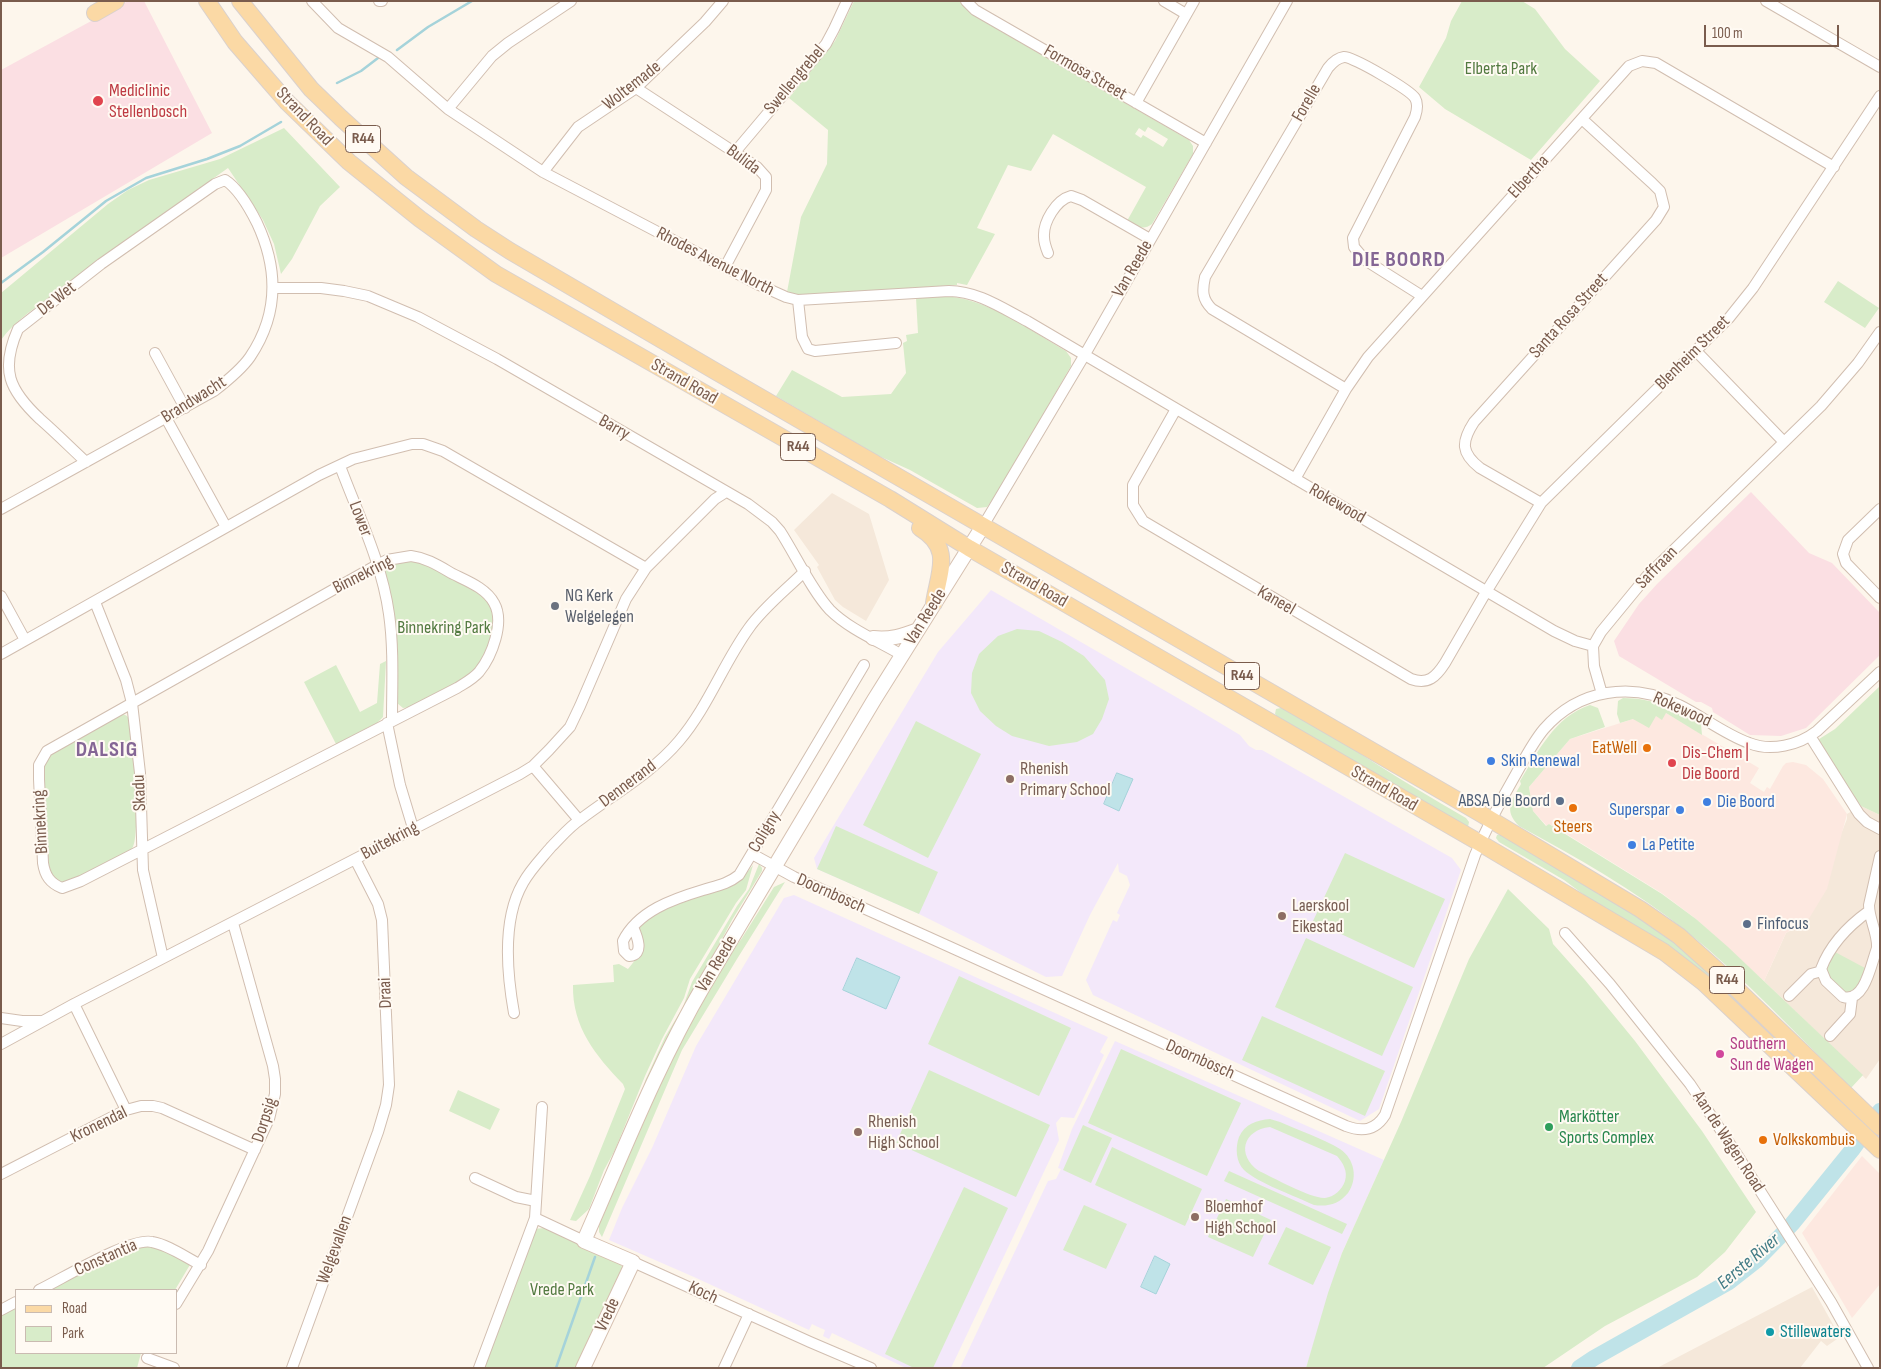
<!DOCTYPE html>
<html>
<head>
<meta charset="utf-8">
<style>
  body { margin:0 }
  #map { position:relative; width:1881px; height:1369px; overflow:hidden; background:#fdf6ec; font-family:"Sofia Sans Condensed",sans-serif }
  canvas { display:block }
  .frame { position:absolute; inset:0; border:2px solid #7a5c4d; pointer-events:none }
  .legend { position:absolute; left:15px; top:1289px; width:162px; height:65px; box-sizing:border-box; background:#fffaf3; border:1px solid #cabbb1; margin:0; padding:6px 9px; list-style:none; font-size:15px; color:#7a5c4d }
  .legend li { display:flex; align-items:center; gap:10px; height:25px }
  .legend b { width:25px; border:1px solid #cabbb1 }
  .scale { position:absolute; left:1704px; top:25px; width:135px; height:22px; box-sizing:border-box; border:2px solid #7a5c4d; border-top:0; padding-left:6px; font-size:15px; line-height:18px; white-space:nowrap; color:#7a5c4d; -webkit-text-stroke:4px #fffaf3; paint-order:stroke }
</style>
</head>
<body>
<div id="map">
<canvas width="1881" height="1369"></canvas>
<div class="frame"></div>
<ul class="legend">
<li><b style="height:6px;background:#fbd9a5"></b>Road</li>
<li><b style="height:14px;background:#d8ecc9"></b>Park</li>
</ul>
<div class="scale">100 m</div>
</div>
<script>
const c = document.querySelector('canvas').getContext('2d');
c.lineJoin = 'round';
function fillPath(path, color) {
  c.fillStyle = color;
  c.fill(path, 'evenodd');
}
function stroke(path, color, width, dash) {
  c.strokeStyle = color;
  c.lineWidth = width;
  c.lineCap = dash ? 'butt' : 'round';
  c.setLineDash(dash || []);
  c.stroke(path);
}
function write(font, color, halo, rows, align = 'center') {
  c.font = font + ' "Sofia Sans Condensed",sans-serif';
  c.lineWidth = 4;
  c.setLineDash([]);
  c.textBaseline = 'middle';
  c.strokeStyle = halo;
  c.fillStyle = color;
  for (const [text, x, y, turn = 0] of rows) {
    c.save();
    c.translate(x, y);
    c.rotate((+turn || 0) * Math.PI / 180);
    c.textAlign = isNaN(turn) ? turn : align;
    if (halo) c.strokeText(text, 0, 0);
    c.fillText(text, 0, 0);
    c.restore();
  }
}
fillPath(new Path2D(`
  M 832,493 L 869,514 L 889,580 L 866,621 L 843,607 L 835,600 L 817,567 L 819,565 L 794,530 Z
  M 1861,806 L 1880,815 L 1880,1059 L 1866,1079 L 1764,981 L 1786,933 L 1797,927 L 1802,930 L 1847,819 L 1847,814 Z
  M 1812,1287 L 1840,1337 L 1827,1346 L 1821,1341 L 1800,1368 L 1657,1368 Z`), '#f5e8da');
fillPath(new Path2D(`
  M 1666,713 L 1759,768 L 1750,783 L 1764,792 L 1767,787 L 1770,789 L 1783,766 L 1786,763 L 1793,762 L 1806,765 L 1823,779 L 1847,814 L 1827,889 L 1802,930 L 1797,927 L 1786,933 L 1764,981 L 1696,919 L 1663,894 L 1568,835 L 1549,824 L 1547,826 L 1533,811 L 1529,787 L 1570,739 L 1633,719 L 1656,716 Z
  M 1862,1156 L 1880,1174 L 1880,1284 L 1852,1318 L 1802,1233 Z`), '#fde8e0');
fillPath(new Path2D(`
  M 991,590 L 1195,708 L 1240,735 L 1249,746 L 1256,750 L 1262,750 L 1452,858 L 1461,870 L 1379,1109 L 1360,1121 L 1093,995 L 1086,980 L 1113,920 L 1117,922 L 1120,915 L 1117,913 L 1130,885 L 1127,876 L 1119,872 L 1118,863 L 1090,915 L 1062,976 L 1046,977 L 919,914 L 817,869 L 814,858 L 938,652 Z
  M 794,895 L 1108,1037 L 1100,1052 L 1104,1055 L 1074,1118 L 1061,1117 L 1056,1123 L 1059,1140 L 951,1368 L 906,1368 L 832,1333 L 829,1339 L 823,1336 L 825,1330 L 818,1327 L 812,1324 L 809,1330 L 694,1277 L 609,1240 L 622,1208 L 652,1148 L 696,1046 L 784,898 Z
  M 1115,1041 L 1384,1160 L 1342,1253 L 1306,1368 L 960,1368 L 1048,1181 L 1056,1179 L 1061,1169 L 1058,1168 L 1072,1129 Z`), '#f3e8fa');
fillPath(new Path2D(`
  M 128,1 L 144,1 L 212,133 L 1,258 L 1,70 Z
  M 1751,492 L 1809,553 L 1832,563 L 1880,613 L 1880,655 L 1806,728 L 1781,736 L 1750,735 L 1713,712 L 1712,708 L 1701,702 L 1696,702 L 1619,656 L 1614,641 L 1639,604 L 1657,584 Z`), '#fbdfe3');
fillPath(new Path2D(`
  M 854,1 L 959,1 L 971,14 L 1189,140 L 1193,146 L 1193,154 L 1152,224 C 1143,231 1136,226 1127,221 L 1146,187 L 1053,134 L 1031,171 L 1008,165 L 977,228 L 995,234 L 967,285 L 957,283 L 957,285 L 802,295 L 787,292 L 801,217 L 827,164 L 828,130 L 789,98 L 835,41 ZM 1148,127 L 1168,139 L 1163,147 L 1143,135 L 1141,138 L 1135,134 L 1139,128 L 1145,132 Z
  M 1462,1 L 1522,1 L 1535,9 L 1565,49 L 1600,81 L 1531,160 L 1445,109 L 1419,87 L 1446,38 L 1451,21 Z
  M 284,128 L 340,187 L 320,206 L 292,259 L 281,274 L 274,244 L 263,220 L 228,168 C 172,208 114,248 59,291 C 39,305 15,320 1,340 L 1,293 L 108,204 L 128,190 L 149,180 L 220,159 Z
  M 1838,281 L 1879,308 L 1865,328 L 1824,302 Z
  M 941,296 C 987,297 1027,329 1066,351 L 1071,358 L 1071,366 L 1001,488 L 987,507 L 977,508 L 910,470 L 877,455 L 776,396 L 792,370 L 842,397 L 891,394 L 906,373 L 903,343 L 907,341 L 906,335 L 918,333 L 916,298 Z
  M 410,560 L 423,562 L 483,596 C 506,619 487,659 466,678 L 411,707 L 403,708 L 397,703 L 398,659 L 396,629 L 385,573 L 387,564 Z
  M 1017,629 L 1039,631 L 1062,642 L 1084,656 L 1105,680 L 1109,699 L 1102,719 L 1093,734 L 1077,742 L 1049,746 L 1012,736 L 996,726 L 980,711 L 971,693 L 972,673 L 979,654 L 998,636 Z
  M 386,661 L 383,717 L 377,723 L 336,744 L 304,682 L 336,665 L 360,712 L 377,703 L 380,664 Z
  M 1880,686 L 1880,815 L 1861,806 L 1816,741 L 1835,729 Z
  M 1623,698 C 1653,698 1676,709 1701,724 L 1702,735 L 1666,713 L 1662,720 L 1656,716 L 1649,728 L 1633,719 L 1620,723 L 1617,714 L 1618,701 Z
  M 1590,705 L 1598,708 L 1605,727 L 1570,739 L 1529,787 L 1533,811 L 1546,826 L 1549,824 L 1662,894 L 1696,919 L 1728,947 L 1863,1075 L 1851,1088 C 1797,1035 1745,978 1686,931 C 1635,890 1576,857 1519,826 C 1503,810 1512,800 1521,784 L 1520,781 C 1538,752 1554,717 1590,705 Z
  M 1281,708 L 1290,710 C 1349,746 1406,784 1466,818 L 1469,822 L 1468,827 L 1283,723 L 1275,714 L 1276,709 Z
  M 121,714 C 125,714 128,716 130,720 C 136,732 140,835 133,847 C 128,855 81,876 70,882 L 60,884 L 48,873 L 43,822 L 44,763 L 49,755 Z
  M 916,721 L 981,754 L 928,858 L 863,825 Z
  M 836,826 L 938,872 L 919,914 L 817,869 Z
  M 1501,834 L 1646,920 L 1704,965 L 1853,1109 L 1849,1113 L 1595,903 L 1564,880 L 1499,842 L 1496,838 L 1497,835 Z
  M 1345,853 L 1445,899 L 1414,968 L 1313,921 Z
  M 759,864 L 762,868 L 762,871 L 732,920 L 644,1087 L 645,1081 L 665,1037 L 683,1007 L 692,982 L 737,906 L 749,889 Z
  M 753,865 L 746,890 L 736,903 L 690,979 L 684,998 L 662,1039 L 645,1076 L 615,1150 L 604,1170 L 589,1209 L 576,1221 L 570,1220 L 590,1176 L 625,1089 L 623,1084 C 596,1056 572,1027 573,985 L 614,982 L 613,965 L 619,964 L 628,969 L 640,954 C 639,947 637,937 639,930 C 644,911 715,892 734,885 L 742,879 Z
  M 785,882 L 737,959 L 682,1050 L 602,1237 L 599,1232 L 599,1223 L 680,1036 L 728,957 L 742,938 L 774,887 Z
  M 1508,889 L 1549,929 L 1553,944 L 1585,980 L 1635,1041 L 1702,1131 L 1756,1212 L 1725,1252 L 1697,1277 L 1605,1326 L 1543,1368 L 1306,1368 L 1328,1293 L 1342,1253 L 1401,1122 L 1469,959 Z
  M 1306,938 L 1413,987 L 1382,1056 L 1275,1007 Z
  M 1835,952 L 1865,968 L 1855,992 L 1845,994 L 1824,972 Z
  M 959,976 L 1071,1028 L 1039,1096 L 928,1044 Z
  M 1262,1016 L 1385,1071 L 1365,1116 L 1242,1060 Z
  M 1121,1049 L 1241,1103 L 1207,1176 L 1088,1123 Z
  M 929,1070 L 1050,1125 L 1016,1197 L 896,1143 Z
  M 458,1090 L 500,1109 L 490,1130 L 449,1111 Z
  M 1270,1119 L 1280,1122 C 1298,1130 1324,1139 1340,1149 C 1355,1159 1358,1179 1348,1193 C 1339,1204 1328,1207 1314,1205 C 1297,1197 1256,1182 1244,1170 C 1236,1162 1235,1148 1239,1137 C 1245,1124 1257,1120 1270,1119 ZM 1270,1127 L 1337,1156 C 1343,1163 1348,1171 1345,1181 C 1342,1190 1334,1197 1325,1198 C 1312,1199 1272,1177 1259,1171 C 1236,1155 1243,1130 1270,1127 Z
  M 1083,1125 L 1112,1138 L 1091,1183 L 1063,1170 Z
  M 1112,1147 L 1202,1189 L 1185,1226 L 1095,1185 Z
  M 1229,1171 L 1347,1224 L 1342,1234 L 1224,1181 Z
  M 964,1187 L 1008,1208 L 933,1368 L 914,1368 L 885,1354 Z
  M 1226,1199 L 1271,1220 L 1253,1257 L 1208,1237 Z
  M 1084,1205 L 1127,1224 L 1106,1269 L 1063,1250 Z
  M 1286,1227 L 1331,1247 L 1313,1285 L 1268,1264 Z
  M 544,1228 L 619,1262 L 623,1268 L 578,1368 L 482,1368 L 534,1229 Z
  M 148,1240 L 191,1263 L 175,1290 L 48,1290 Z
  M 16,1306 L 16,1353 L 141,1353 L 137,1368 L 1,1368 L 1,1314 Z`), '#d8ecc9');
const water = new Path2D(`
  M 1117,773 L 1133,779 L 1119,811 L 1104,804 Z
  M 857,958 L 900,977 L 886,1009 L 843,990 Z
  M 1155,1256 L 1170,1264 L 1156,1294 L 1141,1287 Z`);
fillPath(water, '#bfe3e8');
stroke(water, '#a5d3da', 1);
stroke(new Path2D(`
  M 397,50 L 428,27 L 472,1
  M 337,83 L 361,71 L 378,58
  M 1,283 L 43,252 L 106,201 L 146,178 L 207,159 L 240,146 L 281,122
  M 556,1368 L 595,1257`), '#a5d3da', 2.5);
stroke(new Path2D(`
  M 1579,1368 L 1594,1358 L 1729,1282 L 1757,1260 L 1792,1224 L 1852,1150 L 1880,1111`), '#bfe3e8', 16);
const street = new Path2D(`
  M 312,1 L 338,28 L 388,57 L 448,109 L 543,172 L 757,284 L 786,297 L 798,300 L 949,291 C 977,291 1002,308 1027,321 L 1554,631 L 1575,641 L 1593,646
  M 379,1 L 382,1
  M 966,1 L 975,10 L 1206,143
  M 1164,1 L 1186,14
  M 1766,1 L 1880,67
  M 636,88 L 757,167 L 766,177 L 766,190 L 725,267
  M 1136,103 L 1194,1
  M 448,109 L 492,56 L 508,43 L 571,1
  M 735,152 L 826,44 L 834,29 L 847,1
  M 543,172 L 578,127 L 636,88 L 705,22 L 723,1
  M 1048,253 C 1046,248 1044,243 1044,237 C 1043,222 1056,200 1071,196 L 1082,200 L 1150,239
  M 273,288 L 321,288 L 344,291 L 368,296 L 418,317 L 497,359 L 748,504 L 772,522 L 780,531 C 795,554 812,591 830,610 C 849,629 878,641 902,655
  M 798,300 L 802,337 L 808,349 L 815,351 L 896,343
  M 1696,351 L 1784,442
  M 155,353 L 185,408
  M 1346,389 L 1212,309 C 1202,299 1202,291 1205,277 L 1328,68 C 1332,63 1337,58 1344,57 C 1352,56 1410,90 1415,98 C 1418,103 1417,111 1415,117 L 1353,238 L 1354,247 L 1365,260 L 1422,296
  M 1176,409 L 1133,485 L 1133,505 L 1143,521 L 1411,679 C 1428,685 1436,677 1445,663 L 1486,592 L 1541,503 L 1729,318 L 1753,288 L 1880,96
  M 166,418 L 226,527
  M 340,466 C 358,514 382,563 389,614 C 394,649 392,685 392,720
  M 1295,479 L 1346,389 L 1368,357 L 1629,66 L 1642,61 L 1656,63 L 1834,167
  M 1541,503 L 1480,468 C 1461,453 1461,442 1474,422 L 1656,220 L 1664,207 L 1660,191 L 1652,183 L 1582,119
  M 1,509 L 214,391 C 227,381 241,370 250,357 C 279,314 278,268 257,223 C 250,209 239,189 225,180 L 215,184 L 101,264 L 18,329 C 0,370 9,390 40,419 C 56,433 71,448 86,462
  M 1880,509 L 1848,540 L 1843,554 L 1846,563 L 1880,598
  M 983,526 L 1084,356 L 1287,1
  M 411,556 C 427,558 439,566 453,574 C 467,581 486,588 494,603 C 505,622 492,656 479,672 C 473,679 465,683 457,688 L 81,881 L 62,888 C 50,883 45,876 43,863 L 39,779 L 39,765 L 47,751 L 377,565 L 387,560 Z
  M 1,596 L 25,640
  M 95,602 L 126,680 L 132,703 L 140,773 L 143,870 L 163,958
  M 1,654 L 319,475 L 353,459 L 412,444 L 423,444 L 443,451 L 646,568
  M 1602,694 L 1594,666 L 1593,646 L 1601,632 L 1647,576 L 1821,406 L 1858,363 L 1880,332
  M 387,723 L 400,785 L 413,828
  M 1810,736 L 1859,814 L 1867,822 L 1880,829
  M 533,766 L 579,820
  M 752,854 L 794,877 L 928,937 L 1346,1126 C 1362,1132 1375,1131 1385,1115 L 1475,855 C 1487,827 1501,800 1516,774 C 1525,758 1533,742 1544,729 C 1579,689 1632,681 1679,705 C 1702,716 1724,734 1749,743 C 1771,752 1799,745 1817,731 L 1880,672
  M 1869,911 C 1848,926 1830,945 1821,969 L 1826,981 L 1843,997 C 1865,1003 1871,964 1877,948 C 1878,933 1869,920 1869,905 L 1880,856
  M 633,927 C 637,936 645,955 629,956 L 624,951 L 623,941 C 638,911 673,899 703,890 C 716,886 728,884 739,875 L 864,665
  M 1565,933 L 1610,984 L 1690,1084 L 1736,1153 L 1831,1302 L 1868,1368
  M 1789,996 L 1811,974 L 1822,971
  M 74,1004 L 126,1110
  M 514,1013 C 507,974 502,919 523,883 C 530,870 541,859 551,847 C 560,838 570,826 581,819 C 614,794 652,773 679,741 C 708,707 723,664 749,628 C 764,607 786,590 805,571
  M 1,1018 L 22,1021 L 40,1021
  M 1830,1036 L 1850,1014 L 1852,998
  M 1,1044 L 74,1004 L 520,774 L 533,766 L 549,750 L 570,727 L 580,706 L 626,599 L 646,568 L 715,499 L 726,492
  M 1,1174 L 112,1117 L 126,1110 L 141,1106 L 153,1106 L 162,1108 L 255,1150
  M 475,1178 L 516,1197 L 536,1201
  M 535,1218 L 584,1241
  M 633,1262 L 810,1342 L 871,1368
  M 39,1290 C 62,1279 130,1237 152,1242 C 169,1245 185,1257 201,1265
  M 176,1304 L 208,1251 L 269,1119 L 275,1094 L 275,1079 L 273,1066 L 233,923
  M 1,1310 L 16,1302
  M 147,1358 L 174,1368
  M 292,1368 L 378,1132 L 386,1105 L 389,1085 L 382,920 L 378,904 L 355,859
  M 479,1368 L 535,1218 L 542,1107
  M 724,1368 L 749,1314`);
const secondary = new Path2D(`
  M 873,638 C 890,640 902,636 918,630
  M 583,1368 L 633,1262 L 584,1241 C 622,1155 656,1067 704,985 L 874,700 L 983,526`);
const primary = new Path2D(`
  M 207,1 L 235,42 L 287,102 L 349,162 L 420,219 L 496,274 L 890,499 L 969,548 L 1480,843 L 1664,952 L 1704,983 L 1880,1150
  M 240,1 L 311,89 L 341,118 L 406,177 L 476,229 L 510,251 L 715,371 L 1478,812 L 1640,909 L 1679,936 L 1718,971 L 1880,1127
  M 95,13 L 116,1
  M 920,528 C 953,548 939,571 934,603`);
stroke(street, '#d1beb0', 12);
stroke(secondary, '#d6c0b0', 16);
stroke(primary, '#dad1cd', 18);
stroke(street, '#fff', 10);
stroke(secondary, '#fff', 14);
stroke(primary, '#fbd9a5', 16);
for (const [x, y, r, color] of [
  [98,101,6,"#e0444e"],
  [555,606,5,"#6b7280"],
  [1647,748,5,"#e8710a"],
  [1491,761,5,"#3f7fe0"],
  [1672,763,5,"#e0444e"],
  [1010,779,5,"#8d6e63"],
  [1560,801,5,"#5c6f8a"],
  [1707,802,5,"#3f7fe0"],
  [1573,808,5,"#e8710a"],
  [1680,810,5,"#3f7fe0"],
  [1632,845,5,"#3f7fe0"],
  [1282,916,5,"#8d6e63"],
  [1747,924,5,"#5c6f8a"],
  [1720,1054,5,"#d1479c"],
  [1549,1127,5,"#2e9e5b"],
  [858,1132,5,"#8d6e63"],
  [1763,1140,5,"#e8710a"],
  [1195,1217,5,"#8d6e63"],
  [1770,1332,5,"#0f9aa8"]
]) {
  const dot = new Path2D();
  dot.arc(x, y, r, 0, 2 * Math.PI);
  c.fillStyle = color;
  c.fill(dot);
  stroke(dot, '#fffaf3', 2);
}
for (const [x, y, w] of [
  [363,139,35],
  [798,447,35],
  [1242,676,35],
  [1727,980,35]
]) {
  const box = new Path2D();
  box.roundRect(x - w / 2, y - 13.5, w, 27, 4);
  c.fillStyle = '#fffaf3';
  c.fill(box);
  stroke(box, '#7a5c4d', 1);
}
write('bold 16px', '#7a5c4d', null, [
  ["R44",363,139],
  ["R44",798,447],
  ["R44",1242,676],
  ["R44",1727,980]
]);
write('18px', '#537a41', '#fffaf3', [
  ["Elberta Park",1501,69],
  ["Binnekring Park",444,628],
  ["Vrede Park",562,1290]
]);
write('18px', '#7a5c4d', '#fffaf3', [
  ["Formosa Street",1085,73,30],
  ["Swellengrebel",795,80,-50],
  ["Woltemade",632,86,-38],
  ["Forelle",1307,103,-60],
  ["Strand Road",304,117,46],
  ["Bulida",743,160,37],
  ["Elbertha",1529,177,-48],
  ["Rhodes Avenue North",715,262,27],
  ["Van Reede",1133,269,-60],
  ["De Wet",57,299,-38],
  ["Santa Rosa Street",1569,316,-48],
  ["Blenheim Street",1693,353,-45],
  ["Strand Road",684,382,30],
  ["Brandwacht",194,400,-32],
  ["Barry",614,428,30],
  ["Rokewood",1337,504,30],
  ["Lower",360,519,69],
  ["Saffraan",1657,568,-46],
  ["Binnekring",363,575,-27],
  ["Strand Road",1034,585,30],
  ["Kaneel",1276,601,30],
  ["Van Reede",926,617,-58],
  ["Rokewood",1682,710,24],
  ["Dennerand",628,784,-37],
  ["Strand Road",1384,789,30],
  ["Skadu",140,793,-92],
  ["Binnekring",41,822,-93],
  ["Coligny",765,832,-59],
  ["Buitekring",390,841,-28],
  ["Doornbosch",831,894,24],
  ["Van Reede",717,964,-59],
  ["Draai",386,993,-92],
  ["Doornbosch",1200,1060,24],
  ["Dorpsig",265,1120,-72],
  ["Kronendal",99,1125,-26],
  ["Aan de Wagen Road",1728,1142,57],
  ["Welgevallen",335,1250,-70],
  ["Constantia",106,1258,-24],
  ["Koch",703,1293,25],
  ["Vrede",608,1315,-65]
]);
write('18px', '#be3a42', '#fffaf3', [
  ["Mediclinic",109,91],
  ["Stellenbosch",109,112],
  ["Dis-Chem |",1682,753],
  ["Die Boord",1682,774]
], 'left');
write('18px', '#5b616d', '#fffaf3', [
  ["NG Kerk",565,596],
  ["Welgelegen",565,617]
], 'left');
write('18px', '#c56008', '#fffaf3', [
  ["EatWell",1637,748],
  ["Steers",1573,827,"center"],
  ["Volkskombuis",1773,1140,"left"]
], 'right');
write('18px', '#366cbe', '#fffaf3', [
  ["Skin Renewal",1501,761],
  ["Die Boord",1717,802],
  ["Superspar",1670,810,"right"],
  ["La Petite",1642,845]
], 'left');
write('18px', '#785e54', '#fffaf3', [
  ["Rhenish",1020,769],
  ["Primary School",1020,790],
  ["Laerskool",1292,906],
  ["Eikestad",1292,927],
  ["Rhenish",868,1122],
  ["High School",868,1143],
  ["Bloemhof",1205,1207],
  ["High School",1205,1228]
], 'left');
write('18px', '#4e5e75', '#fffaf3', [
  ["ABSA Die Boord",1550,801],
  ["Finfocus",1757,924,"left"]
], 'right');
write('18px', '#b23c85', '#fffaf3', [
  ["Southern",1730,1044],
  ["Sun de Wagen",1730,1065]
], 'left');
write('18px', '#27864d', '#fffaf3', [
  ["Markötter",1559,1117],
  ["Sports Complex",1559,1138]
], 'left');
write('18px', '#0d838f', '#fffaf3', [
  ["Stillewaters",1780,1332]
], 'left');
write('italic 19px', '#437c86', '#fffaf3', [
  ["Eerste River",1749,1262,-40]
]);
c.letterSpacing = '1px';
write('bold 22px', '#846695', '#fffaf3', [
  ["DIE BOORD",1399,260],
  ["DALSIG",107,750]
]);
c.letterSpacing = '0px';
</script>
</body>
</html>
